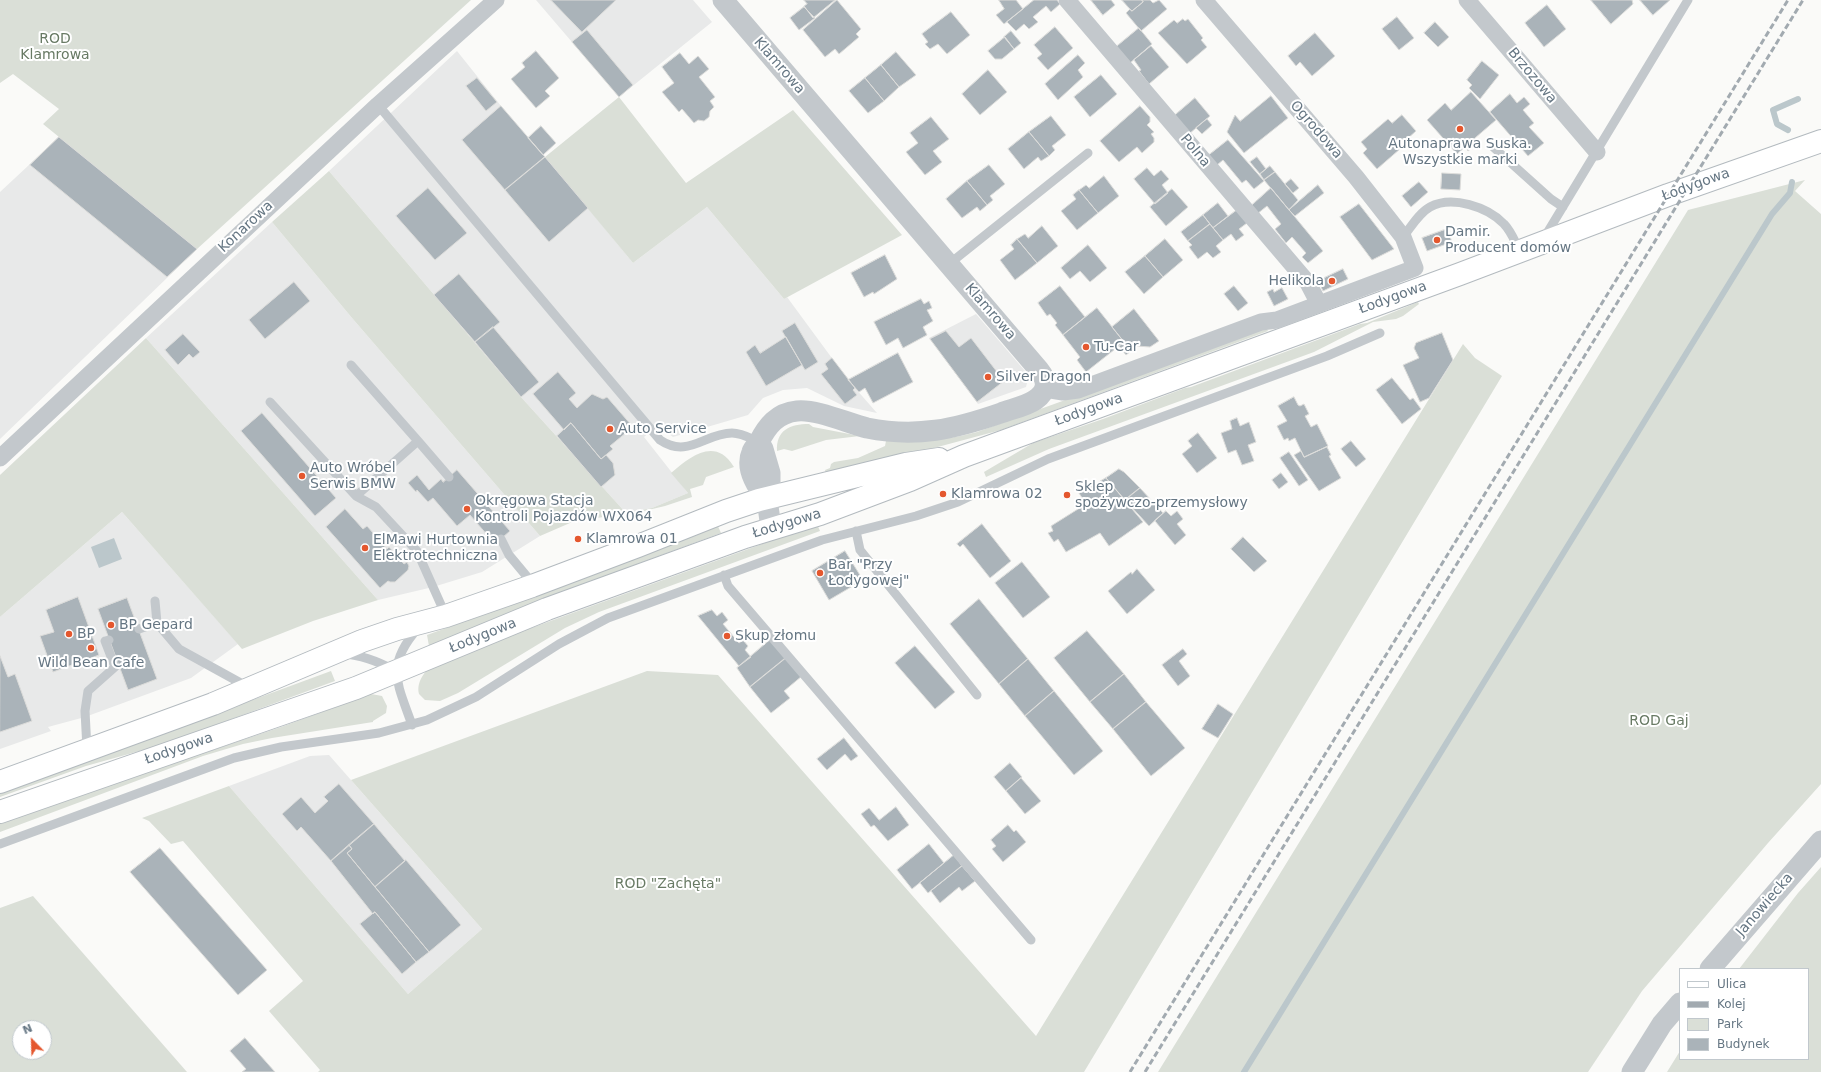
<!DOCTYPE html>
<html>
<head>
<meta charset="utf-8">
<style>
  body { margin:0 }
  #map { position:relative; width:1821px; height:1072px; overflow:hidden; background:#fafaf8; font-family:"DejaVu Sans",sans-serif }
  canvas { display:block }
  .legend { position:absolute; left:1679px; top:968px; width:130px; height:92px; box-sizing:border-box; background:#fff; border:1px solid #c1c8cd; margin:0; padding:5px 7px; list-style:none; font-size:12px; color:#657683 }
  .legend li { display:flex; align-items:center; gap:8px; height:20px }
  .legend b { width:20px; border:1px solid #c1c8cd }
  .north { position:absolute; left:12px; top:1020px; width:40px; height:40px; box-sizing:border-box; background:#fff; border:1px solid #c1c8cd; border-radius:50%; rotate:337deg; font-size:11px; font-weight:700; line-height:16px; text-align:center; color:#657683 }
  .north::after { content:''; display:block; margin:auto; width:14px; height:18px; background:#e4572e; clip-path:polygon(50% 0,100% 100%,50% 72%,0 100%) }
</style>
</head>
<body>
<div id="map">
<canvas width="1821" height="1072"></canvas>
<ul class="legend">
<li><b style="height:5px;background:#fff"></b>Ulica</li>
<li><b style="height:5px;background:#a2aab0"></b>Kolej</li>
<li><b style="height:11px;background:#dadfd7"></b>Park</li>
<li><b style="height:11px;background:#aab3b9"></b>Budynek</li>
</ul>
<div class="north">N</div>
</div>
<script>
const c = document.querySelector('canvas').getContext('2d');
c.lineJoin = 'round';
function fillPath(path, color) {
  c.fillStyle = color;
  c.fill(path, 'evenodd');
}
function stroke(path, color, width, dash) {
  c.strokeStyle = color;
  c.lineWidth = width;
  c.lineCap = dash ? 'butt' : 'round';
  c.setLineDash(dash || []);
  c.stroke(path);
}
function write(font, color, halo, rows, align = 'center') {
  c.font = font + ' "DejaVu Sans",sans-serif';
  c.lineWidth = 4;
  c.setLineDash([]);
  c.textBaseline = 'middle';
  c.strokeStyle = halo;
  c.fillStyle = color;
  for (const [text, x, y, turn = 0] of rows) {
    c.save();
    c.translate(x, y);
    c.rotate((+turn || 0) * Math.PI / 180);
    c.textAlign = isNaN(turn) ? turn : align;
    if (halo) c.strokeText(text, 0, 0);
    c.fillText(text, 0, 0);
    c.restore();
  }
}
fillPath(new Path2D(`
  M 536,0 L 693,0 L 712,22 L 619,97 Z
  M 457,51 L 501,106 L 588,208 L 633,263 L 707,207 L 784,299 L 787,297 L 848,380 L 877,413 L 844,406 L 807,388 L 783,390 L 763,398 L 748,415 L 673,437 L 658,425 L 644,437 L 688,493 L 652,508 L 626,513 L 521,397 L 329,171 Z
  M 59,137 L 197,249 L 0,439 L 0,192 Z
  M 272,222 L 352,318 L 540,536 L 482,572 L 433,587 L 378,600 L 146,338 Z
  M 976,314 L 1025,371 L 1027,383 L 1026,387 L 978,404 L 929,338 Z
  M 122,512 L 238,644 L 191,678 L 85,717 L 48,727 L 51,731 L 0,749 L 0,617 Z
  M 329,755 L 482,929 L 408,994 L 229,786 L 310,756 Z`), '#e8e9e9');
fillPath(new Path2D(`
  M 0,0 L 471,0 L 197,249 L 43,124 L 59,109 L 13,74 L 0,83 Z
  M 619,97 L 686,183 L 793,110 L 902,235 L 784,299 L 707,207 L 633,263 L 545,157 Z
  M 329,171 L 521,397 L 626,513 L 652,508 L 688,493 L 671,473 C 690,457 715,436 734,467 L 706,477 L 703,485 L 690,489 L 692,497 L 665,506 L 627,515 L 625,513 L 570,523 L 540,536 L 352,318 L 272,222 Z
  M 1805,180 L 1795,191 L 1821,214 L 1821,784 L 1768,843 L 1642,991 L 1588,1072 L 1158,1072 L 1688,210 Z
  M 1418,302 L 1419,304 L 1403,316 L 1396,319 L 1373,322 L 1314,352 L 1049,449 L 986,477 L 984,472 L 1033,443 L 1103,419 L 1185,388 L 1191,387 L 1360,324 L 1367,323 Z
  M 1261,329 L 1267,329 L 1268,331 L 1001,430 L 919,452 L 826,474 L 825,470 L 830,468 L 831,464 L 834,462 L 858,458 L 885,446 L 886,441 C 921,441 943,441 977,432 Z
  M 146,338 L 378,600 L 313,621 L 242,649 L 122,512 L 0,617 L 0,475 Z
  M 1463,344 L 1475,358 L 1502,376 L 1084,1072 L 318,1072 L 320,1070 L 269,1011 L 303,981 L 183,841 L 171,844 L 149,821 L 142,818 L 229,786 L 408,994 L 482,929 L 351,780 L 647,671 L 718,675 L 1036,1036 Z
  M 809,424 L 813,427 L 860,436 L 826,440 L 792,451 L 784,449 L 777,451 C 776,430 790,424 809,424 Z
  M 717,524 L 721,533 L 543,599 L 429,646 L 427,635 L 635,559 Z
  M 817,524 L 820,531 L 599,612 L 565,628 L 458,693 L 440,701 L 425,700 L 419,694 C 416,682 425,670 435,663 Z
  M 331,671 L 335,681 L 161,745 L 86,766 L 0,797 L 0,793 Z
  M 371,694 L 382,696 L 387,706 L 386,713 L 373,721 L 373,722 L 272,738 L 243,744 L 203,756 L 0,832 L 0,823 L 78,795 L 281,727 Z
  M 1821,867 L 1821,1072 L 1667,1072 L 1680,1051 L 1680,1059 L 1808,1059 L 1808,969 L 1739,969 L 1798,893 Z
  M 33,896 L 187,1072 L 0,1072 L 0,908 ZM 20,1028 L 44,1028 L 44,1052 L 20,1052 Z`), '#dadfd7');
fillPath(new Path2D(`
  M 114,538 L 122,559 L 99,568 L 91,547 Z`), '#bbc7cb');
stroke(new Path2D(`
  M 1788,130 L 1777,124 L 1773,110 L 1798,99
  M 1244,1072 L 1772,214 L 1790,193 L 1792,182`), '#bbc7cb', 6);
const building = new Path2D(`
  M 551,0 L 616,0 L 582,32 Z
  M 804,0 L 835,0 L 813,18 L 804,6 L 807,4 Z
  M 837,0 L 861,29 L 856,34 L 859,37 L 839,54 L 835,49 L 825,57 L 803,30 Z
  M 999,0 L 1016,0 L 1023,9 L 1004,24 L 996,15 L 1004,9 Z
  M 1034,0 L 1057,0 L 1060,4 L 1051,12 L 1046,6 L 1033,17 L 1038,22 L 1029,29 L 1024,24 L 1016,31 L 1007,22 Z
  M 1091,0 L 1111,0 L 1115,5 L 1103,15 Z
  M 1122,0 L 1142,0 L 1143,2 L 1132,11 Z
  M 1142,0 L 1150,0 L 1153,3 L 1159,0 L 1167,9 L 1141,31 L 1126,13 L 1130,9 L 1132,11 L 1143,2 Z
  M 1591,0 L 1632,0 L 1633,4 L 1611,24 Z
  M 1640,0 L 1670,0 L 1653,15 Z
  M 1547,5 L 1566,29 L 1544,47 L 1525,23 Z
  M 804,7 L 815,18 L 799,30 L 790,18 Z
  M 951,12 L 970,35 L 947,54 L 938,44 L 930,49 L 925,44 L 928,42 L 922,34 Z
  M 1397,17 L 1414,38 L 1399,50 L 1382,29 Z
  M 1183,19 L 1185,21 L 1188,19 L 1203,38 L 1201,40 L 1207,47 L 1187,64 L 1158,33 L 1174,20 L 1177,23 Z
  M 1435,22 L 1449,37 L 1438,47 L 1424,33 Z
  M 1055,27 L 1073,48 L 1048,70 L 1037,58 L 1042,54 L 1034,45 Z
  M 1139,28 L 1152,44 L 1130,63 L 1116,47 Z
  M 587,30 L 633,85 L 619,97 L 572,42 Z
  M 1011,31 L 1021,43 L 1014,49 L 1004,37 Z
  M 1315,33 L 1335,56 L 1312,76 L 1300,62 L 1296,66 L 1288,56 Z
  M 1005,37 L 1014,49 L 1002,59 L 995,59 L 988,51 Z
  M 1151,46 L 1169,67 L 1149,84 L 1139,71 L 1141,70 L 1134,60 Z
  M 536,51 L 559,78 L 545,91 L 550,96 L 536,108 L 511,79 L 525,67 L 522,63 Z
  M 896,52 L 916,75 L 899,87 L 881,65 Z
  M 680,53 L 689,64 L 698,56 L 709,69 L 699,77 L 715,97 L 710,101 L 714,107 L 710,111 L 709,117 L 704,121 L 698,120 L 694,123 L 682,109 L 679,112 L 662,92 L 674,83 L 662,67 Z
  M 1078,55 L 1085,63 L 1078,70 L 1083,77 L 1058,100 L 1045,84 Z
  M 1482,61 L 1499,75 L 1480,99 L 1469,88 L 1472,85 L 1467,80 Z
  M 881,65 L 899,87 L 884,101 L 865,78 Z
  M 988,70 L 1007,92 L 980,115 L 962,94 Z
  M 1101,75 L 1117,94 L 1090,117 L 1074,97 Z
  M 477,78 L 497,102 L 486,111 L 466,86 Z
  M 865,78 L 884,101 L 868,113 L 849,91 Z
  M 1471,92 L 1496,120 L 1475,138 L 1479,142 L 1468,151 L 1465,147 L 1457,154 L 1427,120 L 1445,103 L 1451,110 Z
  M 1510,94 L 1517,103 L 1524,97 L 1530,104 L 1523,110 L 1534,123 L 1529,127 L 1544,143 L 1528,156 L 1490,112 Z
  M 1271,96 L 1288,118 L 1244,153 L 1227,132 L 1235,115 L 1240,121 Z
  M 1195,98 L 1210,116 L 1189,134 L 1174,116 Z
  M 501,106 L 545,157 L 505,190 L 462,140 Z
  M 1140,106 L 1150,117 L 1150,122 L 1147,125 L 1154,132 L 1151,134 L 1154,138 L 1154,142 L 1142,153 L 1137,147 L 1119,162 L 1100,141 Z
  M 1402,115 L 1416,131 L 1406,140 L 1408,142 L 1377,169 L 1363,153 L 1367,149 L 1361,142 L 1388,119 L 1392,123 Z
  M 1051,116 L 1066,135 L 1052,146 L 1055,150 L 1049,156 L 1029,132 Z
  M 931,117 L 949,139 L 933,151 L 942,162 L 925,175 L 906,152 L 918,143 L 910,133 Z
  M 1207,119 L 1212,125 L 1202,134 L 1196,128 Z
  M 541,126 L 556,143 L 543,155 L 528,138 Z
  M 1029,132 L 1049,156 L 1041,161 L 1038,157 L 1024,169 L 1008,149 Z
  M 59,137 L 197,249 L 167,277 L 30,165 Z
  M 1228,140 L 1264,181 L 1254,189 L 1246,180 L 1242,183 L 1223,160 L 1217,165 L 1209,155 Z
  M 545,157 L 588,208 L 549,242 L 505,190 Z
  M 1257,157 L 1266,169 L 1260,174 L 1250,162 Z
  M 989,165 L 1005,184 L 990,196 L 993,200 L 987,205 L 967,181 Z
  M 1270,166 L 1275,172 L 1264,180 L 1260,174 Z
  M 1147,168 L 1154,176 L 1161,170 L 1169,179 L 1162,185 L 1168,193 L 1155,204 L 1134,179 Z
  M 1275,172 L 1298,200 L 1289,210 L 1264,180 Z
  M 1442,173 L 1461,174 L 1460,190 L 1441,189 Z
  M 1104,176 L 1119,196 L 1098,213 L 1079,190 L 1086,185 L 1089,188 Z
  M 1291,179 L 1299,188 L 1293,193 L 1285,184 Z
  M 967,181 L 987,205 L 980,211 L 977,207 L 962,218 L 946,199 Z
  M 1419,182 L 1428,192 L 1411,207 L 1402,196 Z
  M 1318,185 L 1324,193 L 1295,216 L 1289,210 Z
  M 428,188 L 467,233 L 435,260 L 396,216 Z
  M 1271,188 L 1323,251 L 1308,263 L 1302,257 L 1306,253 L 1292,237 L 1286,243 L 1275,229 L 1281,224 L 1267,206 L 1257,214 L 1251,206 Z
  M 1172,189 L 1188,207 L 1166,226 L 1150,207 Z
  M 1079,190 L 1098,213 L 1077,230 L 1061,211 L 1076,199 L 1073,195 Z
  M 1218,203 L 1228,216 L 1213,228 L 1203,215 Z
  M 1359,204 L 1394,249 L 1372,260 L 1340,217 Z
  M 1237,210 L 1247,223 L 1239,229 L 1244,235 L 1236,241 L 1231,234 L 1223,240 L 1213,228 Z
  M 1203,215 L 1210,224 L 1188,241 L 1181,232 Z
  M 1210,224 L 1223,240 L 1216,246 L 1221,252 L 1213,258 L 1207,252 L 1198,259 L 1189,247 L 1192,245 L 1188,241 Z
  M 1042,226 L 1058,246 L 1037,263 L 1017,239 L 1025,234 L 1028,238 Z
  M 1447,229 L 1452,242 L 1427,251 L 1422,238 Z
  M 1017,239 L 1037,263 L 1015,280 L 1000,260 L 1014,249 L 1011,245 Z
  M 1165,239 L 1183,260 L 1163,277 L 1145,256 Z
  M 1088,245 L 1107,268 L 1090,282 L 1080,271 L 1070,279 L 1061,268 Z
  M 885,255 L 897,279 L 874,294 L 873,292 L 864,297 L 851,273 Z
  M 1145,256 L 1163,277 L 1144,294 L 1125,272 Z
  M 1343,269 L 1348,279 L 1323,291 L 1318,281 Z
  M 459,274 L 500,322 L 475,342 L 434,295 Z
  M 294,282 L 310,301 L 265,339 L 249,320 Z
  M 1060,286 L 1085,317 L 1063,335 L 1055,325 L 1057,323 L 1050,314 L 1047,316 L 1038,303 Z
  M 1234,286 L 1248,303 L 1238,311 L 1224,294 Z
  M 1282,288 L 1288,299 L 1274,306 L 1267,292 L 1273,289 L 1274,292 Z
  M 921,299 L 924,304 L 929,301 L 932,308 L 927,310 L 933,321 L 923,327 L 927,335 L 903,348 L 898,338 L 886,345 L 874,322 Z
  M 1097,308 L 1124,342 L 1086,372 L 1077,360 L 1080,357 L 1063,335 Z
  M 1134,309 L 1159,341 L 1150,347 L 1137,346 L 1126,355 L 1119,346 L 1124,342 L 1112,327 Z
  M 795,323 L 818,362 L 805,370 L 782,331 Z
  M 493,327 L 539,382 L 521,397 L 475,342 Z
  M 946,331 L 959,347 L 971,338 L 1004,381 L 977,402 L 930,339 Z
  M 1442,333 L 1453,360 L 1429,398 L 1420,402 L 1403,365 L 1419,358 L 1414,348 L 1416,343 Z
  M 183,334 L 200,352 L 193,358 L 189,354 L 178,365 L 165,350 Z
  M 786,337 L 802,365 L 766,386 L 746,352 L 755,345 L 760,353 Z
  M 898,353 L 913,382 L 873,403 L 865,388 L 859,392 L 848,380 Z
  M 832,358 L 855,388 L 853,390 L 857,395 L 845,404 L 821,374 L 828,369 L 825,364 Z
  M 558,372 L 576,393 L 569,399 L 577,408 L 592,394 L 603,399 L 607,397 L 633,427 L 610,446 L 613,449 L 601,459 L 571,423 L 564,430 L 533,394 Z
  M 1392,378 L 1410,400 L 1413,398 L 1421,409 L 1402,424 L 1376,390 Z
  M 1294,397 L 1298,405 L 1300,406 L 1304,404 L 1309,414 L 1305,416 L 1311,427 L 1317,424 L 1328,446 L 1304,457 L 1295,438 L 1289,441 L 1288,438 L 1284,440 L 1277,426 L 1287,421 L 1278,406 Z
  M 262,413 L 336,498 L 315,516 L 241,431 Z
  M 1237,418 L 1240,426 L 1249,422 L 1256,442 L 1248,445 L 1254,461 L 1242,465 L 1236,450 L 1228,453 L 1221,433 L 1232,429 L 1230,421 Z
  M 571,423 L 601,459 L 606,455 L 613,463 L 615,475 L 601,487 L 557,436 Z
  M 1198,433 L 1217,458 L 1197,473 L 1182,454 L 1192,446 L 1188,441 Z
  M 1351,441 L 1366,459 L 1356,467 L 1341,449 Z
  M 1327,447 L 1331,455 L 1329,456 L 1341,478 L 1319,491 L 1294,455 L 1301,451 L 1304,457 Z
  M 1289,452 L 1308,480 L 1299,486 L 1280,458 Z
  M 1119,469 L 1124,472 L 1140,488 L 1125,500 L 1106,478 Z
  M 457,470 L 510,531 L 495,544 L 470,515 L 457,526 L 433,498 L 428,502 L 417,490 L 416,492 L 408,483 L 417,475 L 429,490 L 441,479 L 443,482 Z
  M 1281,473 L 1288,482 L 1279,489 L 1272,480 Z
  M 1106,478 L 1143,522 L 1109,546 L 1100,533 L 1066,552 L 1058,539 L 1054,542 L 1048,533 L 1053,531 L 1051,526 L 1086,504 L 1077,490 L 1091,482 L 1093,485 Z
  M 1140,488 L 1163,513 L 1149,526 L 1125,500 Z
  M 345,509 L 363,529 L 367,526 L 387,549 L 389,547 L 404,564 L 407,562 L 409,566 L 408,570 L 395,582 L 390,582 L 388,581 L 380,588 L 326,527 Z
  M 1166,511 L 1171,516 L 1177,511 L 1183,519 L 1177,524 L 1186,535 L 1175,545 L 1155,521 Z
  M 982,524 L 1011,561 L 990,578 L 963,544 L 960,547 L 957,544 Z
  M 1243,537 L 1267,561 L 1254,572 L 1231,549 Z
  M 845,551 L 863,580 L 829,600 L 812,571 Z
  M 1022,562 L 1050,597 L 1023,618 L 995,583 Z
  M 1137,569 L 1155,590 L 1127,614 L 1108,591 L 1131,572 L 1132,574 Z
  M 78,597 L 99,655 L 53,672 L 40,636 L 54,632 L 46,610 Z
  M 127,598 L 157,679 L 128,690 L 98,609 Z
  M 979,599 L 1028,659 L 999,684 L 950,624 Z
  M 712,610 L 717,616 L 722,612 L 728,620 L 723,624 L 739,643 L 743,640 L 748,646 L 745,650 L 751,657 L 739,666 L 698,616 Z
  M 1087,631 L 1124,674 L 1090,702 L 1054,658 Z
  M 771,639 L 787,657 L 750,687 L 737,668 Z
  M 915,646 L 955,692 L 935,709 L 895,663 Z
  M 1183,649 L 1187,654 L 1179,661 L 1190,676 L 1178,686 L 1162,665 Z
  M 0,656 L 8,677 L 15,674 L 32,721 L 0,732 Z
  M 787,657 L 802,676 L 784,691 L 790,698 L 771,713 L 750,687 Z
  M 1028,659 L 1054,691 L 1025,716 L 999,684 Z
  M 1124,674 L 1146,702 L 1113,729 L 1090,702 Z
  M 1054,691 L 1103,751 L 1074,775 L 1025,716 Z
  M 1146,702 L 1185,748 L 1151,776 L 1113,729 Z
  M 1218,704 L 1233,714 L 1218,738 L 1202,729 Z
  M 844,738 L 858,756 L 851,761 L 845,754 L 827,770 L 817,759 Z
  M 1010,763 L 1022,777 L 1006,791 L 994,777 Z
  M 1021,778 L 1041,801 L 1025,814 L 1006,791 Z
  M 339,784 L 374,824 L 331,861 L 301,827 L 297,831 L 282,814 L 301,797 L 315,813 L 328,801 L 324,797 Z
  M 896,807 L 909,825 L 888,841 L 874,825 L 871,827 L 861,814 L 869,808 L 879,820 Z
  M 374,824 L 405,861 L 375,887 L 347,853 L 352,849 L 349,845 Z
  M 1008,825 L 1014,832 L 1016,830 L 1026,842 L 1003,862 L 992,849 L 996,846 L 991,840 Z
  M 929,844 L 944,863 L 912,889 L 897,870 Z
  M 349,845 L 352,849 L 347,853 L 429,952 L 416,962 L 375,912 L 373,914 L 331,861 Z
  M 160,848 L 267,970 L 238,995 L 130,872 Z
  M 954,855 L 962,866 L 928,893 L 920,883 Z
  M 406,860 L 461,925 L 429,952 L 375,887 Z
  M 962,866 L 975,881 L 962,891 L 959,887 L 940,903 L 931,891 Z
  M 375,912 L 416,962 L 402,974 L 360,924 Z
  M 245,1038 L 275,1072 L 242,1072 L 246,1069 L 230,1051 Z`);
fillPath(building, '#aab3b9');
stroke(building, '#dcdcda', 1);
const secondary = new Path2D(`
  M 0,782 L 213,704 L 362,641 L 397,629 L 446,616 L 532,586 L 638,546 L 726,511 L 759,500 L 906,464 L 939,459
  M 0,812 L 356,688 L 547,609 L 745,537 L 820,514 L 910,480 L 964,456 L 1460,274 L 1668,195 L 1821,141`);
stroke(secondary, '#b3babf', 24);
stroke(new Path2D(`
  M 378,105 L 660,440 C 688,459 705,433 732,433 C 742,433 750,438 759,442
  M 1492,146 L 1551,199 L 1563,207
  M 1403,237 C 1411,227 1419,213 1430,207 C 1452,195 1488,207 1504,224 C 1511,231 1515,242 1520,251
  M 1544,238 L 1688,0
  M 949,264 L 1088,153
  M 351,365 L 418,441 L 356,496
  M 270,402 L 356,496 L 376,507 L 417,551 L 446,616
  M 418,441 L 449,477
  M 856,531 L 860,550 L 977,695
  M 501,539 L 509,555 L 529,579 L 532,586
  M 724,575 L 728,586 L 1031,940
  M 155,601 L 157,623
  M 139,629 L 157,623 L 179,649 L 248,687
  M 344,654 C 362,655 379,662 394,670
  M 412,725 C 397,682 385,666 418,628
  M 87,749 L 85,711 L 88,691 L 115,667 L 105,641 L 109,640
  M 0,844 L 234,758 L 281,747 L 379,733 L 427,720 L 476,697 L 559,644 L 608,618 L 822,540 L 916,516 L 958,502 L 1048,459 L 1327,356 L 1380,333`), '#c3c8cc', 9);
stroke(new Path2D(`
  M 1067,0 L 1308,283 L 1319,304
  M 1467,0 L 1597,152
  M 1045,389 L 1063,392 L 1078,390 L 1261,322 L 1277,320 L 1415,268 L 1403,237 L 1356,177 L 1204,0
  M 0,458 L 378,105 L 496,0`), '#c3c8cc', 17);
stroke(new Path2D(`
  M 723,0 L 1039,370 C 1048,381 1048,391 1035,400 C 1026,406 1012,409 1001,413 C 955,429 917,438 867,428 C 847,423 817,409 797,411 C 777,413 767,426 759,442 C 757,446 753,448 752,452 C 745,468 757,487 767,499
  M 759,442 L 763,449 L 770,473 L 770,485 L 767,499 L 771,528
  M 1710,969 L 1821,841
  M 1632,1072 L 1662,1024 L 1680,1003`), '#c3c8cc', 21);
stroke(secondary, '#fff', 22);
stroke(new Path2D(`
  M 1130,1072 L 1788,0
  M 1145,1072 L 1803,0`), '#a2aab0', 3, [6, 3]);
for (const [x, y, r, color] of [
  [1460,129,4,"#e4572e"],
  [1437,240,4,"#e4572e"],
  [1332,281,4,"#e4572e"],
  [1086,347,4,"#e4572e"],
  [988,377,4,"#e4572e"],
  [610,429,4,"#e4572e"],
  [302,476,4,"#e4572e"],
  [943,494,4,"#e4572e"],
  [1067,495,4,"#e4572e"],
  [467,509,4,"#e4572e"],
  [578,539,4,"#e4572e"],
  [365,548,4,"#e4572e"],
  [820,573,4,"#e4572e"],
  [111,625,4,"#e4572e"],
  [69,634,4,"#e4572e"],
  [727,636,4,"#e4572e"],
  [91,648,4,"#e4572e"]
]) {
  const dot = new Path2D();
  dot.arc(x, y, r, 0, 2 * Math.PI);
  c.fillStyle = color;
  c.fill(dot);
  stroke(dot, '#fff', 1.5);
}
write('14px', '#687a64', '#fff', [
  ["ROD",55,39],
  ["Klamrowa",55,55],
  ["ROD Gaj",1659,721],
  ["ROD \"Zachęta\"",668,884]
]);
write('14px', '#657683', '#fff', [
  ["Klamrowa",779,66,49],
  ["Brzozowa",1532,76,50],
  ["Ogrodowa",1316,130,49],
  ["Polna",1195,151,50],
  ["Łodygowa",1696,185,-20],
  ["Konarowa",246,227,-43],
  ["Łodygowa",1393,298,-20],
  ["Klamrowa",990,312,49],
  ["Łodygowa",1089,410,-20],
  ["Łodygowa",787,524,-17],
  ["Łodygowa",483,636,-22],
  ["Łodygowa",179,749,-19],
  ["Janowiecka",1765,905,-49]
]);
write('14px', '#657683', '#fff', [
  ["Autonaprawa Suska.",1460,144,"center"],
  ["Wszystkie marki",1460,160,"center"],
  ["Damir.",1445,232],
  ["Producent domów",1445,248],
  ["Helikola",1324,281,"right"],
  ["Tu-Car",1094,347],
  ["Silver Dragon",996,377],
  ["Auto Service",618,429],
  ["Auto Wróbel",310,468],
  ["Serwis BMW",310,484],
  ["Sklep",1075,487],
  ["spożywczo-przemysłowy",1075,503],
  ["Klamrowa 02",951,494],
  ["Okręgowa Stacja",475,501],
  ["Kontroli Pojazdów WX064",475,517],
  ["Klamrowa 01",586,539],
  ["ElMawi Hurtownia",373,540],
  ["Elektrotechniczna",373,556],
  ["Bar \"Przy",828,565],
  ["Łodygowej\"",828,581],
  ["BP Gepard",119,625],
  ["BP",77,634],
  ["Skup złomu",735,636],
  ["Wild Bean Cafe",91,663,"center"]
], 'left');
</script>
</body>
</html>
